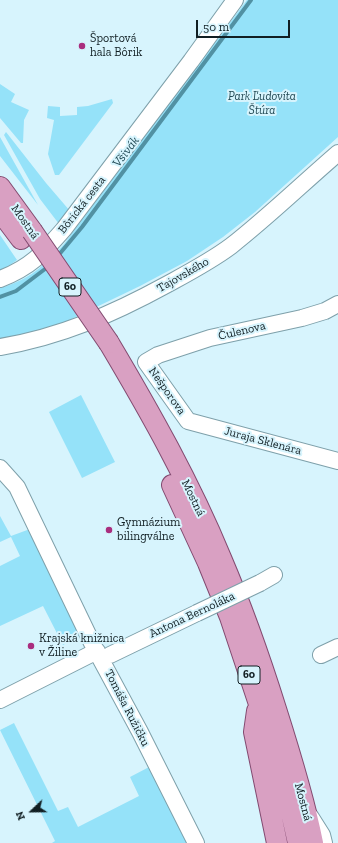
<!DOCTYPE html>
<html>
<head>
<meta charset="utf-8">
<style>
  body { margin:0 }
  #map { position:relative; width:338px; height:843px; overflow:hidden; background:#d7f4fd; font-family:"Zilla Slab",serif }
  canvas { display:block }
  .north { position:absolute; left:12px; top:791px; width:40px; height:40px; -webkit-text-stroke:3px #d7f4fd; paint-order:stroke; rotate:248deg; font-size:11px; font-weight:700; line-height:16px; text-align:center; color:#111f23 }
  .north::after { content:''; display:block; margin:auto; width:14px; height:18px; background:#111f23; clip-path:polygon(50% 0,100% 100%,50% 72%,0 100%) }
  .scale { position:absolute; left:196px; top:20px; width:94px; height:18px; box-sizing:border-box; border:2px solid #111f23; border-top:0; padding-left:5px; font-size:12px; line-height:14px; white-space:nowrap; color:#111f23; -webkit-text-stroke:3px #d7f4fd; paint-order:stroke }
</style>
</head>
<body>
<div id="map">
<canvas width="338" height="843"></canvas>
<div class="north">N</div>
<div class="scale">50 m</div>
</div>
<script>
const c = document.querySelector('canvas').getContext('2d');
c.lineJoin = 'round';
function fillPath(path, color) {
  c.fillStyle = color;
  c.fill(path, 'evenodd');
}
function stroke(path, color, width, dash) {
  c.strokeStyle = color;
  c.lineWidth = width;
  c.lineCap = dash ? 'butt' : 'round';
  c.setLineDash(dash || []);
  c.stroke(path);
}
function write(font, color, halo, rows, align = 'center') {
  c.font = font + ' "Zilla Slab",serif';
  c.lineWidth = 4;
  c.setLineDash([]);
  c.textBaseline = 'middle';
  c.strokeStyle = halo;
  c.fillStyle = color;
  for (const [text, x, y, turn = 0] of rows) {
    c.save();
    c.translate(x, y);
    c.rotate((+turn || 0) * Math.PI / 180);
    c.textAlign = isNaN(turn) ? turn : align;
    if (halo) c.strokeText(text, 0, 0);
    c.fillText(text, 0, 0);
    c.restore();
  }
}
fillPath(new Path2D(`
  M 247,0 L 338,0 L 338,137 L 255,212 L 223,237 L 187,261 L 140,286 L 59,325 L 25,334 L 0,339 L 0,288 C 29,280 44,266 64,244 Z
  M 0,84 L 15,94 L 11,102 L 29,110 L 24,120 L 23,143 L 21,143 L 0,118 Z
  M 112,99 L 113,103 L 59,175 L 55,175 L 48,154 L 54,120 L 47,118 L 48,106 L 60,107 L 60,116 L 77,115 L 77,107 L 88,106 Z
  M 6,132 L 46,183 L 70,211 L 59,224 L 40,199 L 4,135 Z
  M 0,137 L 38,205 L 0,156 Z
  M 0,235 L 17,260 L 0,272 Z
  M 81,395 L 115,462 L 82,478 L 49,412 Z
  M 0,516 L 11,536 L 30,529 L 82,635 L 63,645 L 43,606 L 0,626 L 0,566 L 20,556 L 11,537 L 0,542 Z
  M 14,723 L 58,811 L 68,807 L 78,827 L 139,796 L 130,777 L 151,766 L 190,843 L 52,843 L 55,841 L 0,730 Z`), '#95e2f9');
stroke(new Path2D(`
  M 57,257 L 82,227 L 251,0
  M 0,297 L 16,291 L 49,266`), '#5191a3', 4);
const minor = new Path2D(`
  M 0,279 C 31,267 43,253 64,229 L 191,61 L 235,0
  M 338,304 L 325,311 L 302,318 L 210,338 L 158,355 L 146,362 L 188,421 L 338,461
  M 0,347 C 60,337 113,314 166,285 C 188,273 211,261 231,246 C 268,217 302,184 338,153
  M 0,468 L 17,487 L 92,643 L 140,732 L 196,843
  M 260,583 L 274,575
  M 110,655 L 197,613
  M 321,655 L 338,647
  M 0,700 L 97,651
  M 310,816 L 322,835 L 324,843`);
const major = new Path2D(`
  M 0,187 L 32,231
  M 0,211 L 21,239
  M 109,343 C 150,412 190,483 221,558 C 242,607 260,658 276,709 C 290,753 304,798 313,843
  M 172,485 L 208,563 L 230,617 L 273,746 L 285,786 L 298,843
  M 257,711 L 254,732 L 277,843`);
stroke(minor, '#7ea0aa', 18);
stroke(major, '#824a70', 22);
stroke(minor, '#fff', 16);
stroke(major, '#d9a0c2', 20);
const minorBridge = new Path2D(`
  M 197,613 L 260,583`);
const majorBridge = new Path2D(`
  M 32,231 L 109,343`);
stroke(minorBridge, '#7ea0aa', 18, []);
stroke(majorBridge, '#824a70', 22, []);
stroke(minorBridge, '#fff', 16);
stroke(majorBridge, '#d9a0c2', 20);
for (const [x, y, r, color] of [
  [82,46,4,"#a92d7e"],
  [109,530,4,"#a92d7e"],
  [31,646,4,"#a92d7e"]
]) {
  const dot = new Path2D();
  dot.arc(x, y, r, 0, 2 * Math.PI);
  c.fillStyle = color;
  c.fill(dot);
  stroke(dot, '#d7f4fd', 1.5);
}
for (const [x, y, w] of [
  [70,287,22],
  [249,675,22]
]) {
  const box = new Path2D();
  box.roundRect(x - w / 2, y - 9, w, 18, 3);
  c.fillStyle = '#d7f4fd';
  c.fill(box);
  stroke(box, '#111f23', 1);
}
write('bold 11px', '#111f23', null, [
  ["60",70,287],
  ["60",249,675]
]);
write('12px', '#111f23', '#d7f4fd', [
  ["Športová",90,39],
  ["hala Bôrik",90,53],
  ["Gymnázium",117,523],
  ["bilingválne",117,537],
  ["Krajská knižnica",39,639],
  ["v Žiline",39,653]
], 'left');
write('italic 12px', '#214853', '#d7f4fd', [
  ["Park Ľudovíta",262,97],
  ["Štúra",262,111]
]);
write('12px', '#111f23', '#d7f4fd', [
  ["Bôrická cesta",82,205,-52],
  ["Mostná",25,222,55],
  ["Tajovského",183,275,-30],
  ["Čulenova",242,331,-13],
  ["Nešporova",167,391,55],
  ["Juraja Sklenára",263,441,15],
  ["Mostná",193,498,64],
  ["Antona Bernoláka",192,615,-25],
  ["Tomáša Ružičku",127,708,63],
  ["Mostná",303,802,75]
]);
write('italic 13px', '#214954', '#d7f4fd', [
  ["Všivák",126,152,-53]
]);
</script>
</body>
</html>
